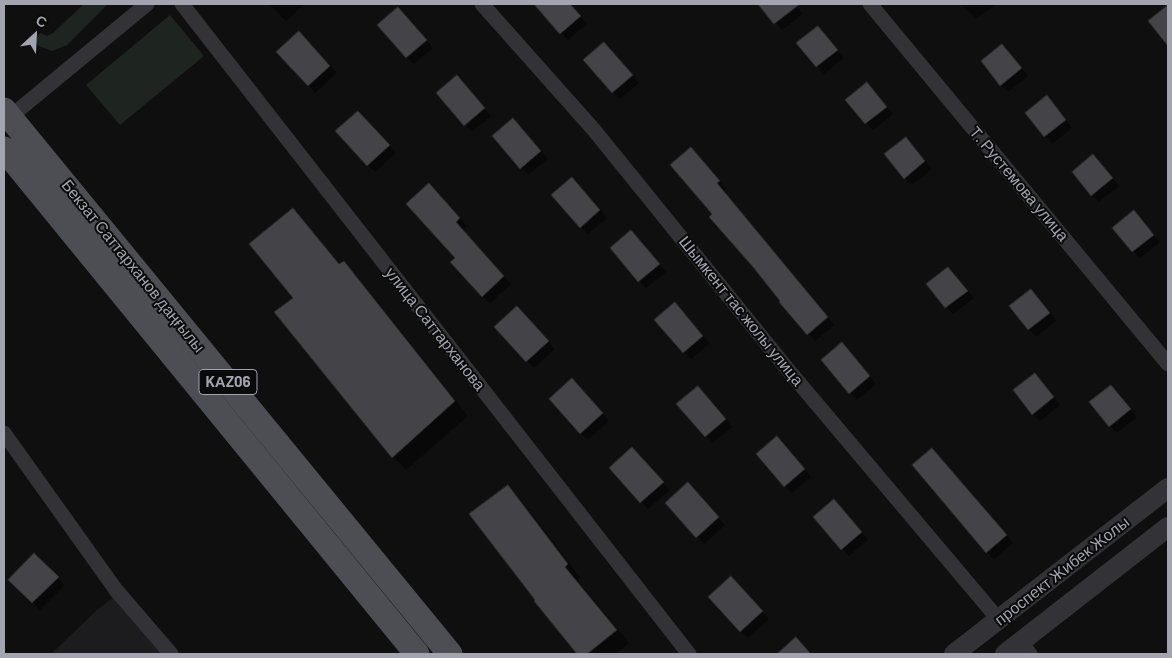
<!DOCTYPE html>
<html>
<head>
<meta charset="utf-8">
<style>
  body { margin:0 }
  #map { position:relative; width:1172px; height:658px; overflow:hidden; background:#0f0f10; font-family:Barlow,sans-serif }
  canvas { display:block }
  .frame { position:absolute; inset:0; border:5px solid #a2a4b0; pointer-events:none }
  .north { position:absolute; left:10px; top:10px; width:50px; height:50px; -webkit-text-stroke:4px #0a0a0b; paint-order:stroke; rotate:25deg; font-size:14px; font-weight:700; line-height:20px; text-align:center; color:#a2a4b0 }
  .north::after { content:''; display:block; margin:auto; width:18px; height:22px; background:#a2a4b0; clip-path:polygon(50% 0,100% 100%,50% 72%,0 100%) }
</style>
</head>
<body>
<div id="map">
<canvas width="1172" height="658"></canvas>
<div class="frame"></div>
<div class="north">С</div>
</div>
<script>
const c = document.querySelector('canvas').getContext('2d');
c.lineJoin = 'round';
function fillPath(path, color) {
  c.fillStyle = color;
  c.fill(path, 'evenodd');
}
function stroke(path, color, width, dash) {
  c.strokeStyle = color;
  c.lineWidth = width;
  c.lineCap = dash ? 'butt' : 'round';
  c.setLineDash(dash || []);
  c.stroke(path);
}
function write(font, color, halo, rows, align = 'center') {
  c.font = font + ' Barlow,sans-serif';
  c.lineWidth = 4;
  c.setLineDash([]);
  c.textBaseline = 'middle';
  c.strokeStyle = halo;
  c.fillStyle = color;
  for (const [text, x, y, turn = 0] of rows) {
    c.save();
    c.translate(x, y);
    c.rotate((+turn || 0) * Math.PI / 180);
    c.textAlign = isNaN(turn) ? turn : align;
    if (halo) c.strokeText(text, 0, 0);
    c.fillText(text, 0, 0);
    c.restore();
  }
}
fillPath(new Path2D(`
  M 115,596 L 162,654 L 51,654 L 97,610 Z`), '#1c1b1d');
fillPath(new Path2D(`
  M 84,4 L 108,4 L 67,45 L 52,51 L 39,46 L 31,39 L 41,33 L 47,36 L 53,33 Z
  M 170,15 L 204,56 L 120,125 L 86,85 Z`), '#1e241f');
fillPath(new Path2D(`
  M 269,4 L 305,4 L 286,21 Z
  M 536,4 L 570,4 L 587,24 L 568,40 Z
  M 760,4 L 794,4 L 803,14 L 782,30 Z
  M 961,4 L 996,4 L 976,19 Z
  M 405,16 L 433,48 L 414,64 L 406,57 Z
  M 818,27 L 844,58 L 824,74 L 798,43 Z
  M 306,39 L 337,73 L 315,93 L 308,85 Z
  M 611,50 L 639,83 L 620,99 L 613,92 Z
  M 1009,53 L 1028,76 L 1008,92 L 1001,85 Z
  M 464,84 L 491,116 L 472,132 L 438,93 Z
  M 874,91 L 893,114 L 873,130 L 866,123 Z
  M 1054,104 L 1072,128 L 1052,144 L 1027,113 Z
  M 365,119 L 396,153 L 375,172 L 368,165 Z
  M 520,127 L 548,159 L 528,175 L 494,136 Z
  M 913,146 L 932,169 L 912,185 L 904,178 Z
  M 698,156 L 726,189 L 723,191 L 834,325 L 815,341 L 714,214 Z
  M 1093,156 L 1119,186 L 1099,202 L 1092,195 Z
  M 579,186 L 607,218 L 588,234 L 580,227 Z
  M 436,192 L 467,226 L 462,230 L 511,284 L 490,303 L 482,296 L 456,258 Z
  M 293,210 L 306,223 L 340,265 L 344,262 L 357,276 L 468,416 L 406,470 L 393,457 L 295,298 Z
  M 1134,212 L 1160,242 L 1140,258 L 1133,251 Z
  M 638,239 L 666,272 L 646,288 L 612,249 Z
  M 948,268 L 974,298 L 953,314 L 928,284 Z
  M 1038,297 L 1056,321 L 1036,337 L 1010,306 Z
  M 682,311 L 710,343 L 691,359 L 684,352 Z
  M 524,315 L 555,349 L 534,368 L 527,361 Z
  M 849,351 L 876,384 L 857,400 L 822,361 Z
  M 1042,382 L 1060,405 L 1040,421 L 1033,414 Z
  M 1111,386 L 1137,417 L 1117,433 L 1109,426 Z
  M 579,387 L 609,421 L 588,440 L 581,433 Z
  M 705,394 L 732,427 L 713,443 L 678,404 Z
  M 784,444 L 811,477 L 792,493 L 785,486 Z
  M 932,449 L 1013,543 L 994,559 L 987,552 Z
  M 639,456 L 670,490 L 648,509 L 611,468 Z
  M 508,487 L 520,499 L 580,577 L 577,580 L 629,643 L 615,654 L 579,654 L 535,601 Z
  M 695,491 L 725,525 L 704,544 L 666,503 Z
  M 841,508 L 868,540 L 849,556 L 815,517 Z
  M 34,555 L 65,585 L 40,610 L 10,580 Z
  M 738,585 L 769,619 L 748,638 L 741,631 Z`), '#0007');
const building = new Path2D(`
  M 534,4 L 570,4 L 581,16 L 560,34 Z
  M 758,4 L 800,4 L 774,24 Z
  M 1168,5 L 1168,46 L 1148,21 Z
  M 398,7 L 427,40 L 406,58 L 377,25 Z
  M 818,26 L 838,50 L 816,67 L 796,43 Z
  M 299,31 L 330,66 L 308,86 L 276,52 Z
  M 604,42 L 633,75 L 612,93 L 583,60 Z
  M 1002,44 L 1022,68 L 1000,86 L 981,61 Z
  M 457,75 L 485,108 L 464,126 L 436,93 Z
  M 867,82 L 887,107 L 865,124 L 845,100 Z
  M 1047,95 L 1066,120 L 1044,137 L 1025,113 Z
  M 358,111 L 390,145 L 367,166 L 335,131 Z
  M 513,118 L 541,151 L 520,169 L 492,136 Z
  M 906,137 L 925,161 L 904,179 L 884,154 Z
  M 691,147 L 720,181 L 717,183 L 828,317 L 807,335 L 779,302 L 780,301 L 753,267 L 709,217 L 712,214 L 670,165 Z
  M 1093,154 L 1113,178 L 1091,196 L 1072,172 Z
  M 572,177 L 600,210 L 580,228 L 551,195 Z
  M 429,183 L 460,218 L 456,222 L 504,276 L 482,297 L 450,262 L 455,258 L 406,204 Z
  M 293,208 L 339,264 L 344,261 L 455,401 L 392,458 L 274,312 L 293,298 L 249,244 Z
  M 1134,210 L 1154,235 L 1132,252 L 1112,228 Z
  M 631,230 L 660,264 L 638,282 L 610,248 Z
  M 948,267 L 968,291 L 945,308 L 926,284 Z
  M 1031,289 L 1050,313 L 1028,330 L 1009,306 Z
  M 675,302 L 703,336 L 683,353 L 654,320 Z
  M 517,306 L 549,341 L 526,362 L 494,327 Z
  M 842,342 L 870,376 L 849,394 L 821,360 Z
  M 1035,373 L 1054,397 L 1032,415 L 1013,390 Z
  M 572,378 L 603,413 L 580,434 L 549,399 Z
  M 1111,385 L 1131,409 L 1109,427 L 1089,402 Z
  M 698,386 L 726,419 L 705,437 L 676,404 Z
  M 777,436 L 805,469 L 784,487 L 756,454 Z
  M 632,447 L 664,482 L 640,503 L 609,468 Z
  M 932,448 L 1007,535 L 986,553 L 912,465 Z
  M 688,482 L 719,517 L 696,538 L 665,503 Z
  M 508,485 L 568,564 L 565,567 L 617,630 L 587,654 L 577,654 L 534,601 L 535,600 L 469,514 Z
  M 834,499 L 862,532 L 841,550 L 813,517 Z
  M 34,553 L 59,577 L 32,603 L 8,580 Z
  M 731,576 L 763,611 L 740,632 L 708,597 Z
  M 796,637 L 811,654 L 777,654 Z`);
fillPath(building, '#444448');
stroke(building, '#2a2a2c', 1);
stroke(new Path2D(`
  M 182,4 L 689,654
  M 482,4 L 594,130 L 789,371 L 999,620
  M 870,4 L 1168,364
  M 10,117 L 147,4
  M 4,433 L 116,590 L 171,654
  M 1021,642 L 1030,654`), '#333337', 15);
stroke(new Path2D(`
  M 954,654 L 1168,488
  M 1005,654 L 1168,527`), '#333337', 20);
stroke(new Path2D(`
  M 4,110 L 450,654
  M 4,149 L 417,654`), '#4d4e54', 25);
for (const [x, y, w] of [
  [228,382,58]
]) {
  const box = new Path2D();
  box.roundRect(x - w / 2, y - 12.5, w, 25, 4);
  c.fillStyle = '#0a0a0b';
  c.fill(box);
  stroke(box, '#a2a4b0', 1);
}
write('bold 15px', '#a2a4b0', null, [
  ["KАZ06",228,382]
]);
write('16px', '#a2a4b0', '#0a0a0b', [
  ["Т. Рустемова улица",1019,184,50],
  ["Бекзат Саттарханов даңғылы",133,266,51],
  ["Шымкент тас жолы улица",741,311,51],
  ["улица Саттарханова",435,329,52],
  ["проспект Жибек Жолы",1062,571,-38]
]);
</script>
</body>
</html>
